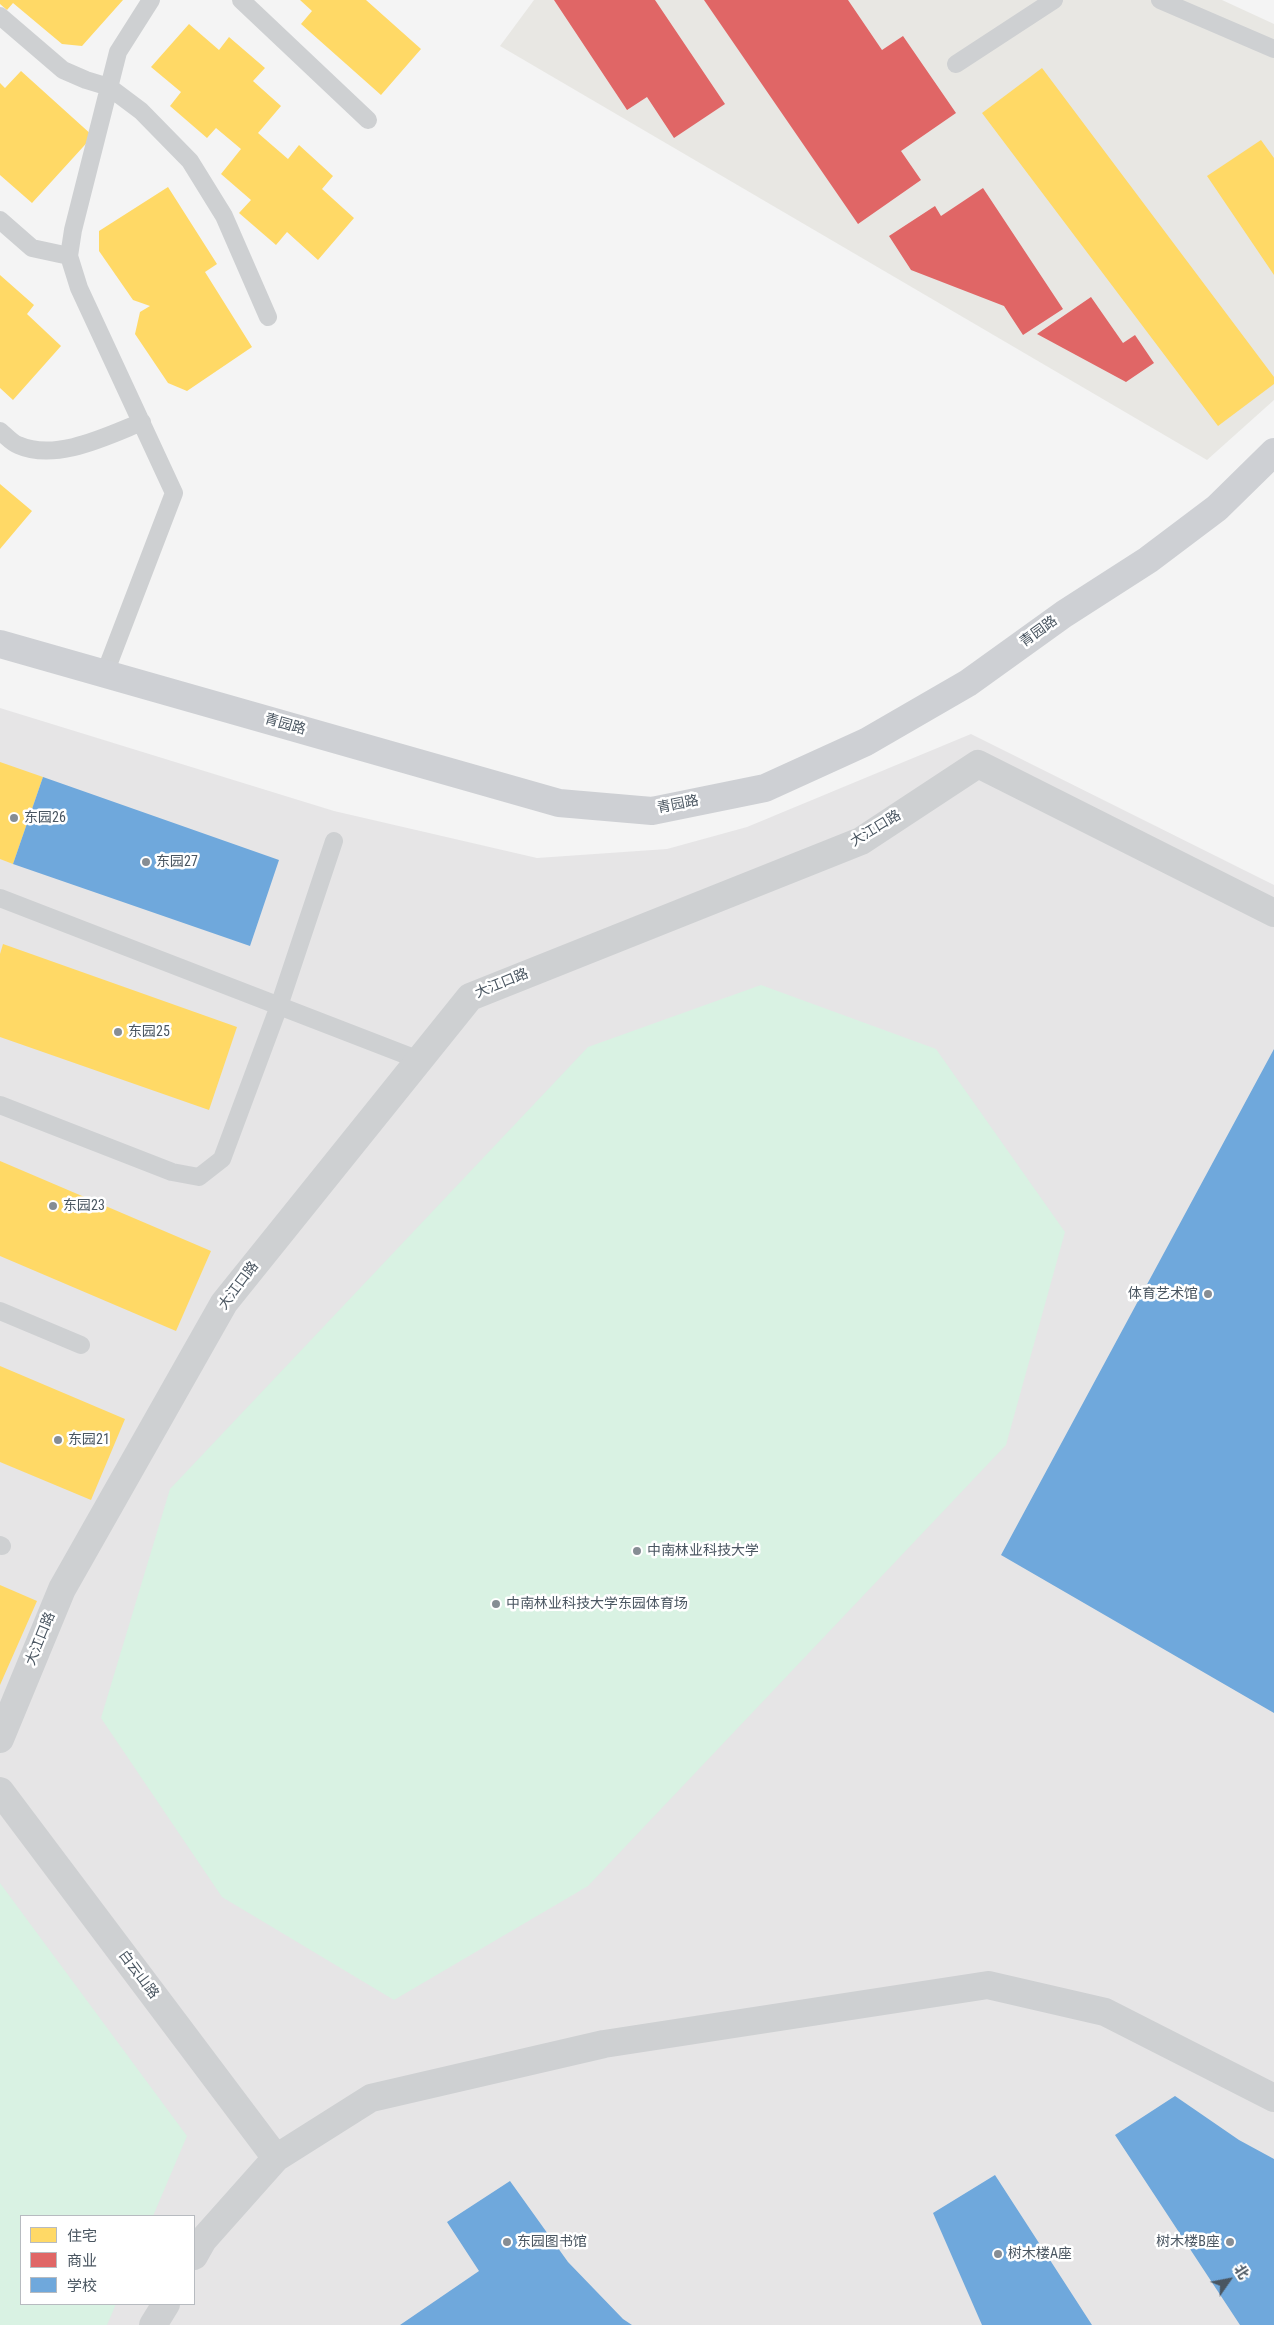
<!DOCTYPE html>
<html>
<head>
<meta charset="utf-8">
<style>
  body { margin:0 }
  #map { position:relative; width:1274px; height:2325px; overflow:hidden; background:#f4f4f4; font-family:"Roboto Condensed","Noto Sans SC",sans-serif }
  canvas { display:block }
  .legend { position:absolute; left:20px; top:2215px; width:175px; height:90px; box-sizing:border-box; background:#fff; border:1px solid #b7bbc0; margin:0; padding:6px 9px; list-style:none; font-size:15px; color:#4a5661 }
  .legend li { display:flex; align-items:center; gap:10px; height:25px }
  .legend b { width:25px; border:1px solid #b7bbc0 }
  .north { position:absolute; left:1204px; top:2255px; width:50px; height:50px; -webkit-text-stroke:4px #fff; paint-order:stroke; rotate:57deg; font-size:14px; font-weight:700; line-height:20px; text-align:center; color:#4a5661 }
  .north::after { content:''; display:block; margin:auto; width:18px; height:22px; background:#4a5661; clip-path:polygon(50% 0,100% 100%,50% 72%,0 100%) }
</style>
</head>
<body>
<div id="map">
<canvas width="1274" height="2325"></canvas>
<ul class="legend">
<li><b style="height:14px;background:#ffd966"></b>住宅</li>
<li><b style="height:14px;background:#e06666"></b>商业</li>
<li><b style="height:14px;background:#6fa8dc"></b>学校</li>
</ul>
<div class="north">北</div>
</div>
<script>
const c = document.querySelector('canvas').getContext('2d');
c.lineJoin = 'round';
function fillPath(path, color) {
  c.fillStyle = color;
  c.fill(path, 'evenodd');
}
function stroke(path, color, width, dash) {
  c.strokeStyle = color;
  c.lineWidth = width;
  c.lineCap = dash ? 'butt' : 'round';
  c.setLineDash(dash || []);
  c.stroke(path);
}
function write(font, color, halo, rows, align = 'center') {
  c.font = font + ' "Roboto Condensed","Noto Sans SC",sans-serif';
  c.lineWidth = 5;
  c.setLineDash([]);
  c.textBaseline = 'middle';
  c.strokeStyle = halo;
  c.fillStyle = color;
  for (const [text, x, y, turn = 0] of rows) {
    c.save();
    c.translate(x, y);
    c.rotate((+turn || 0) * Math.PI / 180);
    c.textAlign = isNaN(turn) ? turn : align;
    if (halo) c.strokeText(text, 0, 0);
    c.fillText(text, 0, 0);
    c.restore();
  }
}
fillPath(new Path2D(`
  M 534,0 L 1222,0 L 1274,24 L 1274,400 L 1207,460 L 500,46 Z`), '#e8e7e3');
fillPath(new Path2D(`
  M 0,708 L 334,811 L 537,858 L 667,849 L 747,827 L 971,734 L 1274,885 L 1274,2325 L 0,2325 ZM 21,2216 L 194,2216 L 194,2304 L 21,2304 Z`), '#e6e5e6');
fillPath(new Path2D(`
  M 761,985 L 936,1049 L 1065,1232 L 1006,1445 L 588,1886 L 394,2000 L 222,1897 L 101,1718 L 170,1489 L 588,1047 Z
  M 0,1883 L 187,2136 L 153,2216 L 21,2216 L 21,2304 L 116,2304 L 107,2325 L 0,2325 Z`), '#d9f2e3');
fillPath(new Path2D(`
  M 0,0 L 123,0 L 82,46 L 62,44 L 13,3 L 7,10 L 0,4 Z
  M 300,0 L 366,0 L 421,49 L 381,95 L 301,24 L 312,11 Z
  M 189,24 L 219,50 L 229,37 L 265,68 L 253,81 L 281,106 L 258,133 L 288,159 L 299,145 L 333,176 L 322,189 L 354,218 L 318,260 L 287,232 L 276,245 L 239,213 L 251,200 L 221,174 L 241,149 L 216,128 L 207,138 L 170,106 L 181,92 L 151,67 Z
  M 1042,68 L 1274,377 L 1274,384 L 1218,426 L 982,113 Z
  M 21,71 L 93,136 L 32,203 L 0,175 L 0,83 L 5,88 Z
  M 1261,140 L 1274,158 L 1274,275 L 1207,176 Z
  M 168,187 L 217,264 L 205,272 L 252,347 L 187,391 L 168,383 L 135,334 L 140,312 L 150,306 L 133,300 L 99,251 L 99,231 Z
  M 0,275 L 34,305 L 27,314 L 61,346 L 13,400 L 0,388 Z
  M 0,484 L 32,511 L 0,549 Z
  M 0,762 L 43,777 L 13,864 L 0,859 Z
  M 3,944 L 237,1027 L 209,1110 L 0,1037 L 0,954 Z
  M 0,1161 L 211,1251 L 176,1331 L 0,1256 Z
  M 0,1366 L 125,1419 L 91,1500 L 0,1462 Z
  M 0,1585 L 37,1601 L 0,1685 Z`), '#ffd966');
fillPath(new Path2D(`
  M 554,0 L 655,0 L 725,104 L 674,138 L 647,97 L 627,110 Z
  M 704,0 L 848,0 L 882,50 L 903,36 L 956,113 L 901,151 L 921,180 L 858,224 Z
  M 983,188 L 1063,309 L 1023,335 L 1004,306 L 911,270 L 889,236 L 935,206 L 941,216 Z
  M 1091,297 L 1123,343 L 1135,335 L 1154,363 L 1126,382 L 1037,334 Z`), '#e06666');
fillPath(new Path2D(`
  M 43,777 L 279,860 L 250,946 L 13,864 Z
  M 1274,1049 L 1274,1713 L 1001,1555 Z
  M 1175,2096 L 1239,2140 L 1274,2159 L 1274,2325 L 1240,2325 L 1115,2135 Z
  M 995,2175 L 1092,2325 L 982,2325 L 933,2213 Z
  M 510,2181 L 568,2262 L 623,2319 L 632,2325 L 400,2325 L 479,2271 L 447,2222 Z`), '#6fa8dc');
stroke(new Path2D(`
  M 241,0 L 368,120
  M 1160,0 L 1274,49
  M 0,16 L 63,70 L 86,80 L 109,87 L 141,111 L 190,161 L 224,216 L 268,317
  M 956,64 L 1054,0
  M 0,220 L 32,248 L 69,256
  M 0,431 C 5,435 12,443 18,445 C 56,462 107,436 142,422
  M 105,673 L 174,493 L 79,288 L 69,256 L 73,230 L 118,52 L 151,0
  M 0,898 L 419,1060
  M 0,1105 L 172,1172 L 199,1177 L 222,1159 L 279,1006 L 334,841
  M 0,1311 L 81,1345
  M 0,1545 L 2,1546`), '#ced0d2', 18);
stroke(new Path2D(`
  M 0,1739 L 62,1589 L 224,1303 L 470,997 L 861,841 L 978,764 L 1274,913
  M 0,1791 L 276,2158
  M 194,2256 L 203,2240 L 276,2158 L 371,2098 L 604,2044 L 988,1985 L 1105,2012 L 1274,2098
  M 153,2325 L 166,2304`), '#ced0d2', 28);
stroke(new Path2D(`
  M 0,644 L 559,803 L 652,811 L 765,788 L 866,742 L 968,683 L 1064,614 L 1148,560 L 1217,508 L 1274,452`), '#ced0d4', 28);
for (const [x, y, r, color] of [
  [14,818,5,"#868d94"],
  [146,862,5,"#868d94"],
  [118,1032,5,"#868d94"],
  [53,1206,5,"#868d94"],
  [1208,1294,5,"#868d94"],
  [58,1440,5,"#868d94"],
  [637,1551,5,"#868d94"],
  [496,1604,5,"#868d94"],
  [507,2242,5,"#868d94"],
  [1230,2242,5,"#868d94"],
  [998,2254,5,"#868d94"]
]) {
  const dot = new Path2D();
  dot.arc(x, y, r, 0, 2 * Math.PI);
  c.fillStyle = color;
  c.fill(dot);
  stroke(dot, '#fff', 2);
}
write('14px', '#4a5661', '#fff', [
  ["青园路",1039,632,-36],
  ["青园路",285,725,16],
  ["青园路",678,805,-11],
  ["大江口路",876,829,-31],
  ["大江口路",502,984,-22],
  ["大江口路",239,1286,-53],
  ["大江口路",41,1639,-68],
  ["白云山路",138,1975,53]
]);
write('14px', '#4a5661', '#fff', [
  ["东园26",24,818],
  ["东园27",156,862],
  ["东园25",128,1032],
  ["东园23",63,1206],
  ["体育艺术馆",1198,1294,"right"],
  ["东园21",68,1440],
  ["中南林业科技大学",647,1551],
  ["中南林业科技大学东园体育场",506,1604],
  ["东园图书馆",517,2242],
  ["树木楼B座",1220,2242,"right"],
  ["树木楼A座",1008,2254]
], 'left');
</script>
</body>
</html>
